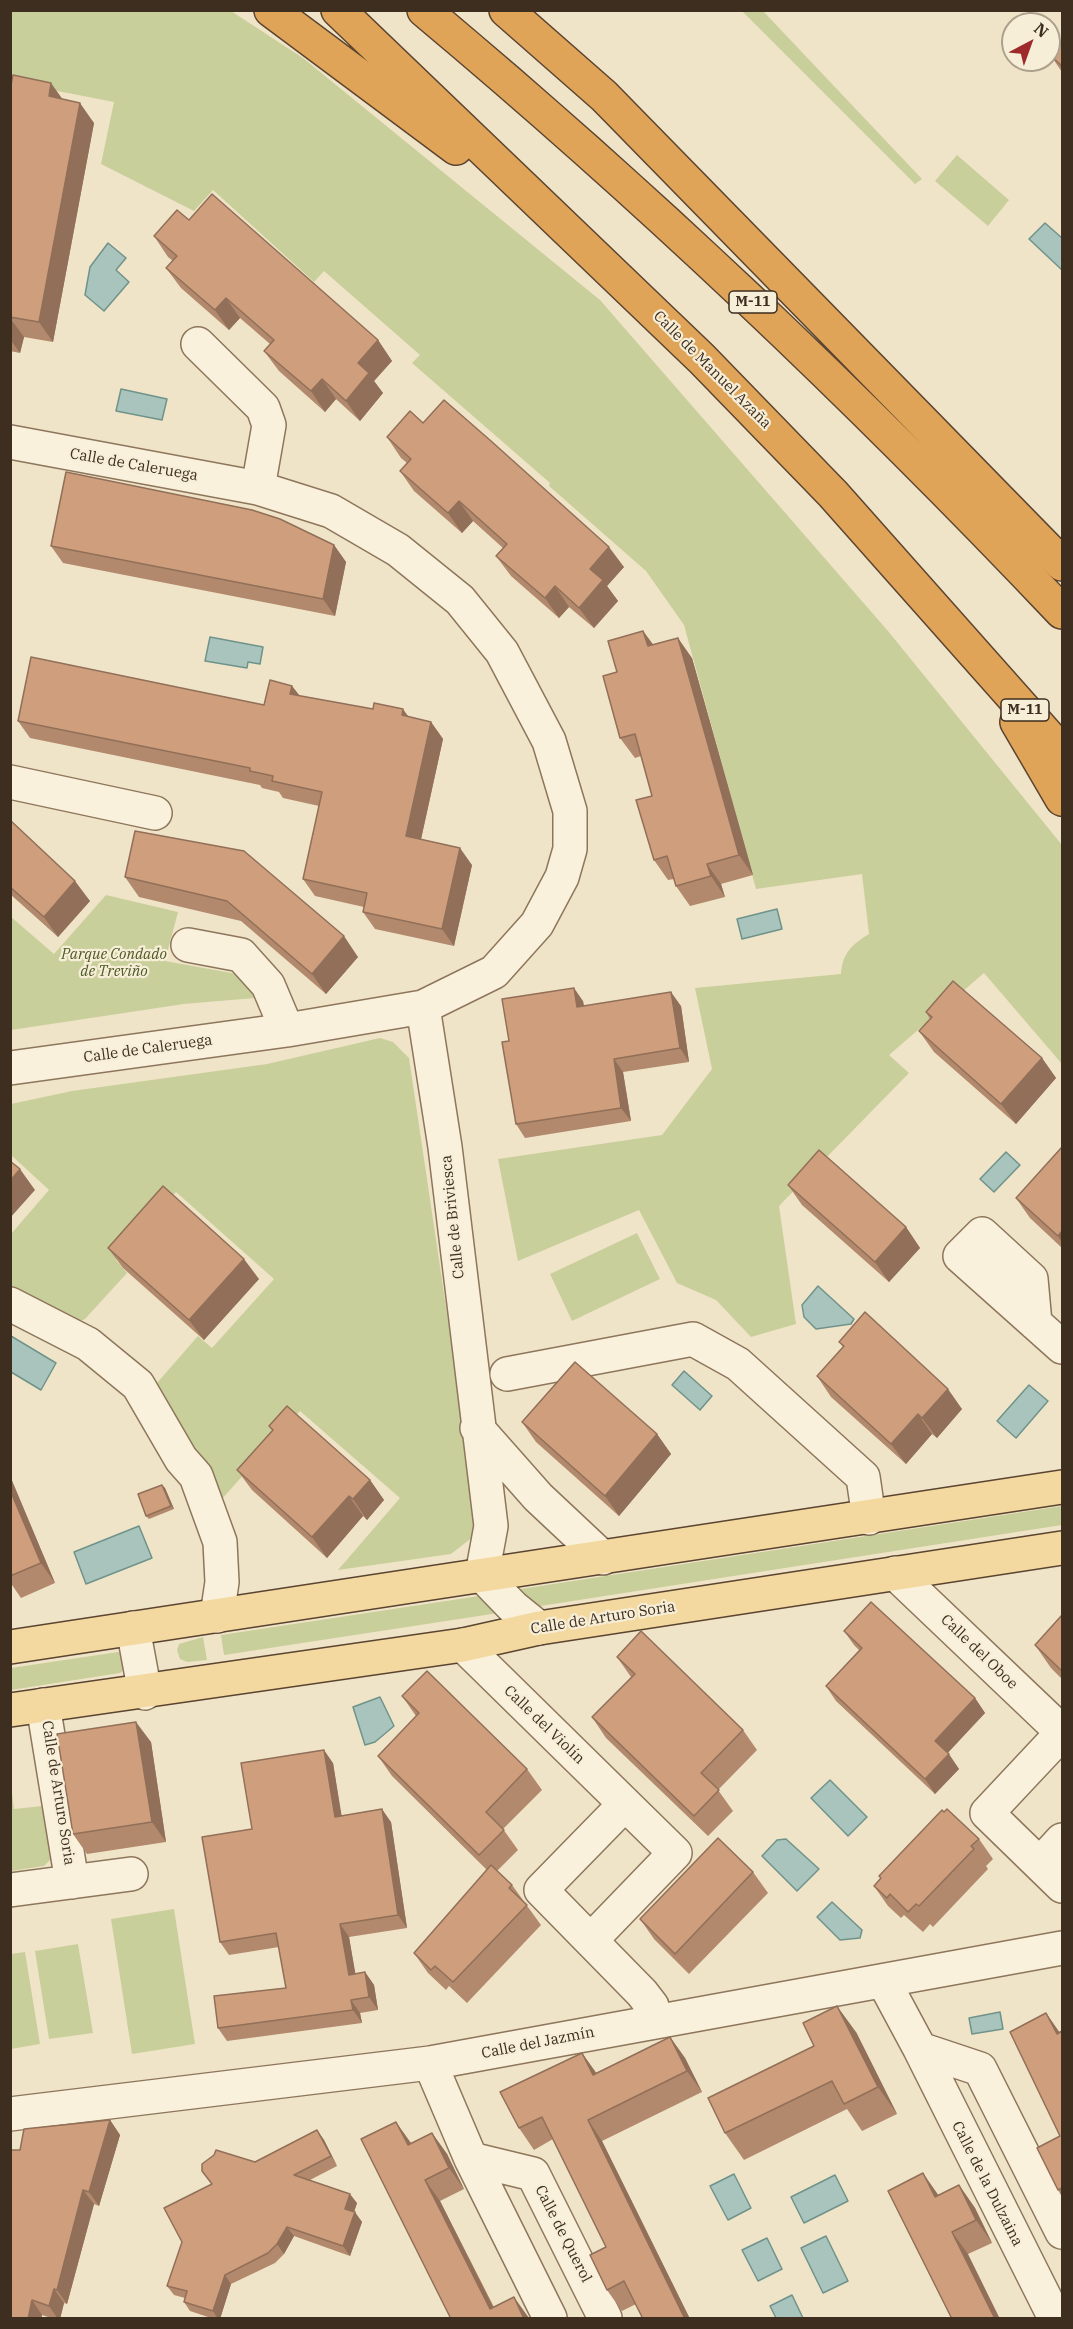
<!DOCTYPE html>
<html>
<head>
<meta charset="utf-8">
<style>
  body { margin:0 }
  #map { position:relative; width:1073px; height:2329px; overflow:hidden; background:#f0e4c8; font-family:"IBM Plex Serif",serif }
  canvas { display:block }
  .frame { position:absolute; inset:0; border:12px solid #3d2e20; pointer-events:none }
  .north { position:absolute; left:1001px; top:12px; width:60px; height:60px; box-sizing:border-box; background:#f7eed8; border:2px solid #ada18e; border-radius:50%; rotate:41deg; font-size:16px; font-weight:700; line-height:24px; text-align:center; color:#3d2e20 }
  .north::after { content:''; display:block; margin:auto; width:21px; height:27px; background:#9e2a2b; clip-path:polygon(50% 0,100% 100%,50% 72%,0 100%) }
</style>
</head>
<body>
<div id="map">
<canvas width="1073" height="2329"></canvas>
<div class="frame"></div>
<div class="north">N</div>
</div>
<script>
const c = document.querySelector('canvas').getContext('2d');
c.lineJoin = 'round';
function fillPath(path, color) {
  c.fillStyle = color;
  c.fill(path, 'evenodd');
}
function stroke(path, color, width, dash) {
  c.strokeStyle = color;
  c.lineWidth = width;
  c.lineCap = dash ? 'butt' : 'round';
  c.setLineDash(dash || []);
  c.stroke(path);
}
function write(font, color, halo, rows, align = 'center') {
  c.font = font + ' "IBM Plex Serif",serif';
  c.lineWidth = 4.5;
  c.setLineDash([]);
  c.textBaseline = 'middle';
  c.strokeStyle = halo;
  c.fillStyle = color;
  for (const [text, x, y, turn = 0] of rows) {
    c.save();
    c.translate(x, y);
    c.rotate((+turn || 0) * Math.PI / 180);
    c.textAlign = isNaN(turn) ? turn : align;
    if (halo) c.strokeText(text, 0, 0);
    c.fillText(text, 0, 0);
    c.restore();
  }
}
fillPath(new Path2D(`
  M 10,11 L 231,11 L 303,58 L 600,300 L 888,631 L 1062,845 L 1062,1064 L 984,973 L 889,1055 L 909,1073 L 779,1206 L 796,1324 L 751,1337 L 716,1300 L 677,1283 L 639,1210 L 518,1261 L 498,1159 L 662,1135 L 712,1069 L 695,988 L 841,974 C 842,954 852,944 869,934 L 862,874 L 756,889 L 684,625 L 646,571 L 549,486 L 550,483 L 412,363 L 420,355 L 324,271 L 314,282 L 213,190 L 194,211 L 101,164 L 114,102 L 11,82 Z
  M 742,11 L 763,11 L 922,179 L 915,184 Z
  M 957,155 L 1009,200 L 988,226 L 935,181 Z
  M 106,895 L 178,912 L 165,961 L 237,974 L 267,997 L 184,1004 L 11,1030 L 10,916 L 54,954 Z
  M 380,1038 L 393,1042 L 409,1058 L 478,1522 L 473,1537 L 451,1554 L 338,1570 L 400,1498 L 300,1411 L 222,1499 L 215,1493 L 155,1391 L 156,1384 L 198,1336 L 212,1348 L 274,1279 L 176,1192 L 116,1260 L 127,1273 L 85,1319 L 75,1323 L 11,1294 L 11,1234 L 49,1190 L 11,1155 L 11,1104 L 72,1091 L 267,1064 Z
  M 637,1233 L 660,1279 L 572,1321 L 550,1274 Z
  M 1062,1506 L 1062,1525 L 534,1607 L 514,1590 Z
  M 479,1596 L 505,1612 L 224,1655 L 221,1635 Z
  M 203,1637 L 207,1660 L 187,1662 L 180,1659 L 177,1650 L 179,1644 Z
  M 118,1652 L 123,1653 L 125,1669 L 120,1673 L 11,1690 L 11,1668 Z
  M 11,1785 L 14,1809 L 42,1806 L 51,1859 L 44,1866 L 11,1871 Z
  M 174,1909 L 195,2044 L 132,2054 L 111,1919 Z
  M 78,1944 L 93,2033 L 49,2039 L 35,1951 Z
  M 25,1952 L 40,2044 L 11,2049 L 11,1954 Z`), '#c9cf9b');
const water = new Path2D(`
  M 1045,223 L 1062,238 L 1062,270 L 1029,239 Z
  M 108,243 L 126,258 L 116,270 L 129,282 L 104,311 L 85,295 L 90,267 Z
  M 121,389 L 167,399 L 162,420 L 116,411 Z
  M 210,637 L 263,647 L 260,664 L 248,662 L 247,668 L 205,661 Z
  M 777,909 L 782,929 L 742,939 L 737,919 Z
  M 1006,1152 L 1020,1165 L 994,1192 L 980,1179 Z
  M 818,1286 L 854,1319 L 851,1324 L 816,1329 L 804,1317 L 802,1305 Z
  M 11,1336 L 56,1363 L 41,1390 L 11,1372 Z
  M 684,1371 L 712,1396 L 700,1410 L 672,1385 Z
  M 1029,1385 L 1048,1401 L 1016,1438 L 997,1421 Z
  M 139,1526 L 152,1558 L 86,1584 L 74,1552 Z
  M 380,1697 L 394,1726 L 375,1742 L 365,1745 L 353,1707 Z
  M 830,1780 L 867,1817 L 848,1836 L 811,1798 Z
  M 786,1839 L 819,1869 L 797,1891 L 762,1856 L 777,1840 Z
  M 832,1902 L 862,1930 L 860,1938 L 840,1940 L 817,1917 Z
  M 1000,2012 L 1003,2029 L 972,2034 L 969,2018 Z
  M 734,2174 L 751,2208 L 728,2220 L 710,2186 Z
  M 835,2175 L 848,2201 L 804,2223 L 791,2197 Z
  M 826,2236 L 848,2281 L 823,2293 L 801,2248 Z
  M 767,2238 L 782,2269 L 758,2281 L 742,2250 Z
  M 792,2295 L 803,2318 L 776,2318 L 770,2306 Z`);
fillPath(water, '#a9c4bc');
stroke(water, '#6f938a', 1.5);
const minor = new Path2D(`
  M 198,344 L 263,408 L 269,425 L 258,488
  M 10,442 L 258,488 L 331,511 L 398,550 L 460,600 L 502,652 L 549,741 L 570,811 L 570,849 L 562,877 L 537,924 L 494,972 L 423,1007 L 287,1030 L 10,1068
  M 10,782 L 155,813
  M 188,945 L 241,955 L 268,985 L 287,1030
  M 423,1007 L 445,1147 L 491,1526 L 482,1575 L 513,1607 L 539,1628
  M 10,1304 L 88,1344 L 138,1385 L 181,1459 L 196,1476 L 220,1542 L 222,1582 L 217,1616
  M 1035,1323 L 1031,1279 L 982,1234 L 960,1256 L 1062,1347
  M 507,1374 L 693,1339 L 738,1364 L 863,1477 L 869,1518
  M 477,1428 L 538,1497 L 603,1558
  M 895,1573 L 1062,1732
  M 133,1628 L 145,1693
  M 463,1645 L 675,1853 L 592,1939
  M 43,1705 L 72,1882
  M 1062,1733 L 987,1813 L 1062,1886
  M 625,1804 L 541,1890 L 642,1993 L 652,2006 L 655,2021
  M 1040,1864 L 1062,1840
  M 10,1890 L 131,1874
  M 884,1982 L 920,2049 L 1055,2318
  M 920,2049 L 980,2069 L 1062,2232
  M 430,2063 L 471,2159 L 550,2318
  M 10,2114 L 430,2063 L 1062,1948
  M 471,2159 L 533,2174 L 605,2318`);
const major = new Path2D(`
  M 10,1647 L 1062,1487
  M 10,1710 L 463,1645 L 539,1628 L 1062,1548`);
const highway = new Path2D(`
  M 271,10 L 456,148
  M 338,10 L 702,359 L 833,494 L 1062,752
  M 424,10 C 650,199 860,399 1062,612
  M 506,10 L 604,96 L 1062,564
  M 1017,722 L 1062,799`);
stroke(minor, '#8d765c', 36);
stroke(major, '#5b4430', 36);
stroke(highway, '#5b4430', 36);
stroke(minor, '#faf1dc', 33);
stroke(major, '#f3d9a0', 33);
stroke(highway, '#e0a458', 33);
fillPath(new Path2D(`
  M 1062,42 L 1062,72 L 1051,56 Z
  M 10,90 L 62,99 L 94,123 L 53,342 L 24,337 L 20,353 L 10,351 Z
  M 189,220 L 378,340 L 392,361 L 374,381 L 383,393 L 360,421 L 336,399 L 325,412 L 279,371 L 264,351 L 270,344 L 240,318 L 229,330 L 181,288 L 166,268 L 173,261 L 168,257 L 154,236 Z
  M 423,423 L 624,567 L 607,586 L 618,601 L 594,628 L 569,607 L 559,618 L 511,576 L 496,556 L 503,548 L 473,521 L 462,533 L 414,491 L 400,471 L 407,463 L 401,458 L 387,437 Z
  M 334,545 L 346,562 L 335,616 L 63,563 L 51,546 Z
  M 643,631 L 653,645 L 692,658 L 753,875 L 721,884 L 725,897 L 690,906 L 676,886 L 674,879 L 668,880 L 654,860 L 652,796 L 641,756 L 635,758 L 620,738 L 617,672 Z
  M 292,686 L 300,696 L 431,722 L 443,739 L 421,839 L 472,865 L 454,946 L 375,929 L 363,912 L 364,907 L 315,896 L 303,879 L 319,806 L 283,798 L 279,792 L 262,788 L 260,785 L 30,738 L 18,721 L 264,705 Z
  M 10,820 L 90,901 L 58,937 L 10,894 Z
  M 135,831 L 358,957 L 326,994 L 241,921 L 139,897 L 125,877 Z
  M 583,1001 L 584,1006 L 681,1006 L 689,1062 L 623,1072 L 631,1121 L 525,1138 L 516,1124 L 509,1041 Z
  M 926,1012 L 1042,1058 L 1056,1078 L 1016,1124 L 934,1052 L 919,1031 L 930,1019 Z
  M 1062,1147 L 1062,1248 L 1030,1218 L 1016,1198 Z
  M 788,1185 L 906,1227 L 920,1248 L 889,1282 L 802,1205 Z
  M 108,1248 L 259,1279 L 204,1340 L 123,1268 Z
  M 839,1342 L 962,1409 L 937,1438 L 932,1434 L 906,1464 L 831,1397 L 817,1376 L 843,1347 Z
  M 522,1422 L 657,1434 L 671,1454 L 619,1516 L 536,1442 Z
  M 269,1426 L 370,1480 L 384,1500 L 367,1520 L 363,1516 L 327,1558 L 252,1490 L 237,1470 L 273,1431 Z
  M 10,1476 L 55,1583 L 21,1598 L 10,1582 Z
  M 162,1485 L 165,1488 L 174,1509 L 149,1519 L 146,1516 Z
  M 1062,1615 L 1062,1679 L 1051,1668 L 1035,1645 Z
  M 844,1631 L 975,1698 L 985,1713 L 947,1753 L 959,1769 L 935,1794 L 836,1701 L 826,1686 L 859,1650 L 854,1645 Z
  M 617,1657 L 743,1730 L 757,1750 L 718,1790 L 733,1811 L 708,1836 L 606,1738 L 592,1717 L 631,1677 Z
  M 402,1696 L 527,1769 L 542,1790 L 503,1829 L 518,1850 L 497,1871 L 512,1885 L 541,1925 L 467,2003 L 449,1986 L 446,1990 L 428,1973 L 414,1953 L 487,1870 L 392,1776 L 378,1756 L 416,1716 Z
  M 151,1742 L 166,1842 L 87,1854 L 73,1834 Z
  M 333,1763 L 341,1815 L 391,1822 L 407,1928 L 349,1937 L 355,1974 L 365,1972 L 374,1985 L 378,2010 L 360,2013 L 362,2023 L 227,2041 L 218,2028 L 286,1988 L 279,1947 L 229,1955 L 220,1942 L 252,1829 Z
  M 944,1812 L 979,1839 L 993,1859 L 986,1866 L 988,1869 L 933,1927 L 930,1924 L 923,1932 L 904,1915 L 901,1918 L 888,1906 L 874,1886 L 881,1878 L 879,1876 Z
  M 753,1872 L 768,1893 L 689,1974 L 654,1939 L 640,1919 Z
  M 1046,2013 L 1059,2032 L 1062,2031 L 1062,2197 L 1058,2190 L 1060,2136 Z
  M 856,2032 L 897,2114 L 862,2131 L 847,2109 L 744,2160 L 725,2133 Z
  M 670,2037 L 685,2058 L 702,2092 L 602,2141 L 690,2319 L 643,2319 L 636,2304 L 622,2311 L 607,2290 L 606,2247 L 553,2139 L 534,2150 L 519,2128 L 582,2053 L 596,2073 Z
  M 110,2120 L 120,2135 L 99,2206 L 94,2204 L 67,2304 L 64,2303 L 60,2319 L 54,2319 L 42,2315 L 41,2319 L 10,2319 L 20,2150 Z
  M 317,2130 L 324,2140 L 337,2166 L 310,2180 L 357,2203 L 354,2212 L 362,2222 L 350,2256 L 294,2236 L 284,2254 L 275,2263 L 231,2284 L 220,2319 L 214,2319 L 190,2311 L 184,2302 L 185,2298 L 174,2295 L 167,2286 L 212,2184 L 202,2171 L 255,2162 Z
  M 432,2133 L 447,2154 L 464,2189 L 440,2201 L 494,2307 L 529,2318 L 451,2319 L 411,2144 Z
  M 959,2185 L 975,2208 L 992,2243 L 968,2254 L 952,2319 L 938,2195 Z`), '#b2896c');
fillPath(new Path2D(`
  M 51,83 L 66,104 L 49,96 Z
  M 80,103 L 94,123 L 53,342 L 39,322 Z
  M 226,298 L 240,318 L 229,330 L 215,310 Z
  M 10,318 L 24,337 L 20,353 L 10,339 Z
  M 378,340 L 392,361 L 374,381 L 383,393 L 360,421 L 346,401 L 358,363 Z
  M 322,379 L 336,399 L 325,412 L 311,391 Z
  M 459,501 L 473,521 L 462,533 L 448,513 Z
  M 334,545 L 346,562 L 335,616 L 323,599 Z
  M 609,547 L 624,567 L 607,586 L 618,601 L 594,628 L 579,608 L 590,569 Z
  M 555,586 L 569,607 L 559,618 L 545,598 Z
  M 643,631 L 658,651 L 648,646 Z
  M 678,638 L 692,658 L 753,875 L 739,855 Z
  M 292,686 L 304,702 L 290,694 Z
  M 403,709 L 415,726 L 402,715 Z
  M 431,722 L 443,739 L 418,853 L 406,836 Z
  M 460,848 L 472,865 L 454,946 L 442,929 Z
  M 707,864 L 721,884 L 725,897 L 711,876 Z
  M 75,881 L 90,901 L 58,937 L 44,917 Z
  M 344,936 L 358,957 L 326,994 L 312,974 Z
  M 574,988 L 583,1001 L 586,1020 L 577,1007 Z
  M 671,992 L 681,1006 L 689,1062 L 680,1048 Z
  M 1042,1058 L 1056,1078 L 1016,1124 L 1001,1104 Z
  M 614,1059 L 623,1072 L 631,1121 L 621,1108 Z
  M 20,1169 L 35,1190 L 10,1218 L 10,1181 Z
  M 906,1227 L 920,1248 L 889,1282 L 875,1262 Z
  M 1062,1231 L 1062,1243 L 1058,1236 Z
  M 244,1259 L 259,1279 L 204,1340 L 189,1320 Z
  M 948,1389 L 962,1409 L 937,1438 L 922,1418 Z
  M 918,1414 L 932,1434 L 906,1464 L 891,1444 Z
  M 657,1434 L 671,1454 L 619,1516 L 605,1496 Z
  M 10,1476 L 55,1583 L 41,1563 L 10,1490 Z
  M 370,1480 L 384,1500 L 367,1520 L 353,1499 Z
  M 162,1485 L 165,1488 L 174,1509 L 171,1506 Z
  M 349,1496 L 363,1516 L 327,1558 L 312,1537 Z
  M 975,1698 L 985,1713 L 945,1756 L 935,1741 Z
  M 136,1722 L 151,1742 L 166,1842 L 152,1822 Z
  M 324,1750 L 333,1763 L 344,1830 L 335,1817 Z
  M 949,1754 L 959,1769 L 935,1794 L 925,1779 Z
  M 382,1809 L 391,1822 L 407,1928 L 398,1915 Z
  M 340,1924 L 349,1937 L 358,1988 L 349,1975 Z
  M 365,1972 L 374,1985 L 378,2010 L 369,1997 Z
  M 351,2000 L 360,2013 L 362,2023 L 353,2010 Z
  M 837,2006 L 856,2032 L 897,2114 L 878,2087 Z
  M 1046,2013 L 1060,2033 L 1057,2034 Z
  M 670,2037 L 685,2058 L 702,2092 L 687,2071 Z
  M 582,2053 L 597,2074 L 593,2075 Z
  M 110,2120 L 120,2135 L 99,2206 L 89,2192 Z
  M 588,2120 L 602,2141 L 690,2319 L 685,2319 Z
  M 396,2122 L 411,2143 L 423,2166 L 408,2145 Z
  M 317,2130 L 324,2140 L 337,2166 L 331,2156 Z
  M 432,2133 L 447,2154 L 464,2189 L 449,2168 Z
  M 923,2173 L 939,2196 L 935,2197 Z
  M 425,2180 L 440,2201 L 499,2319 L 490,2309 Z
  M 959,2185 L 975,2208 L 992,2243 L 976,2220 Z
  M 83,2190 L 94,2204 L 67,2304 L 57,2290 Z
  M 350,2194 L 357,2203 L 352,2218 L 345,2209 Z
  M 355,2212 L 362,2222 L 350,2256 L 343,2246 Z
  M 287,2227 L 294,2236 L 284,2254 L 277,2244 Z
  M 952,2232 L 968,2254 L 1000,2319 L 995,2319 Z
  M 225,2275 L 231,2284 L 220,2319 L 218,2319 L 213,2311 Z
  M 54,2289 L 64,2303 L 60,2319 L 58,2319 L 49,2306 Z
  M 514,2297 L 529,2318 L 529,2319 L 524,2319 Z
  M 32,2300 L 42,2315 L 41,2319 L 28,2319 Z`), '#916f58');
const building = new Path2D(`
  M 1062,42 L 1062,66 L 1051,56 Z
  M 13,75 L 51,83 L 49,96 L 80,103 L 39,322 L 10,317 L 10,90 Z
  M 212,194 L 378,340 L 358,363 L 369,373 L 346,401 L 322,379 L 311,391 L 264,351 L 274,340 L 226,298 L 215,310 L 166,268 L 177,256 L 154,236 L 177,210 L 189,220 Z
  M 444,400 L 491,441 L 609,547 L 590,569 L 603,580 L 579,608 L 555,586 L 545,598 L 496,556 L 507,544 L 459,501 L 448,513 L 400,471 L 411,459 L 387,437 L 410,411 L 423,423 Z
  M 66,472 L 252,510 L 280,519 L 334,545 L 323,599 L 51,546 Z
  M 643,631 L 648,646 L 678,638 L 739,855 L 707,864 L 711,876 L 676,886 L 667,856 L 654,860 L 636,800 L 652,796 L 635,734 L 620,738 L 603,676 L 617,672 L 608,641 Z
  M 31,657 L 264,705 L 270,680 L 292,686 L 290,694 L 373,709 L 374,703 L 403,709 L 402,715 L 431,722 L 406,836 L 460,848 L 442,929 L 363,912 L 367,893 L 303,879 L 322,792 L 272,781 L 273,776 L 250,771 L 250,768 L 18,721 Z
  M 10,820 L 75,881 L 44,917 L 10,887 Z
  M 135,831 L 244,851 L 344,936 L 312,974 L 227,901 L 125,877 Z
  M 953,981 L 1042,1058 L 1001,1104 L 919,1031 L 932,1017 L 926,1012 Z
  M 574,988 L 577,1007 L 671,992 L 680,1048 L 614,1059 L 621,1108 L 516,1124 L 502,1042 L 509,1041 L 502,999 Z
  M 1062,1147 L 1062,1231 L 1058,1236 L 1016,1198 Z
  M 819,1150 L 906,1227 L 875,1262 L 788,1185 Z
  M 10,1161 L 20,1169 L 10,1181 Z
  M 163,1186 L 244,1259 L 189,1320 L 108,1248 Z
  M 865,1312 L 948,1389 L 922,1418 L 918,1414 L 891,1444 L 817,1376 L 844,1346 L 839,1342 Z
  M 575,1362 L 657,1434 L 605,1496 L 522,1422 Z
  M 287,1406 L 370,1480 L 353,1499 L 349,1496 L 312,1537 L 237,1470 L 273,1430 L 269,1426 Z
  M 162,1485 L 171,1506 L 146,1516 L 138,1494 Z
  M 10,1490 L 41,1563 L 10,1576 Z
  M 871,1602 L 975,1698 L 935,1741 L 949,1754 L 925,1779 L 826,1686 L 862,1648 L 844,1631 Z
  M 1062,1615 L 1062,1671 L 1035,1645 Z
  M 641,1631 L 743,1730 L 701,1773 L 719,1790 L 694,1816 L 592,1717 L 635,1674 L 617,1657 Z
  M 427,1671 L 527,1769 L 486,1812 L 504,1830 L 479,1855 L 378,1756 L 419,1713 L 402,1696 Z
  M 136,1722 L 152,1822 L 73,1834 L 57,1734 Z
  M 324,1750 L 335,1817 L 382,1809 L 398,1915 L 340,1924 L 349,1975 L 365,1972 L 369,1997 L 351,2000 L 353,2010 L 218,2028 L 214,1996 L 286,1988 L 276,1933 L 220,1942 L 202,1837 L 252,1829 L 241,1763 Z
  M 947,1809 L 979,1839 L 971,1846 L 974,1849 L 919,1906 L 916,1904 L 908,1912 L 890,1894 L 887,1898 L 874,1886 L 881,1878 L 879,1876 L 942,1810 L 944,1812 Z
  M 718,1838 L 753,1872 L 675,1954 L 640,1919 Z
  M 491,1865 L 512,1885 L 509,1888 L 527,1905 L 453,1982 L 435,1966 L 431,1970 L 414,1953 Z
  M 837,2006 L 878,2087 L 844,2104 L 832,2081 L 725,2133 L 708,2098 L 814,2046 L 803,2023 Z
  M 1046,2013 L 1057,2034 L 1062,2031 L 1062,2188 L 1058,2190 L 1037,2148 L 1060,2136 L 1010,2032 Z
  M 670,2037 L 687,2071 L 588,2120 L 685,2319 L 643,2319 L 624,2281 L 607,2290 L 590,2255 L 606,2247 L 542,2117 L 519,2128 L 500,2092 L 582,2053 L 593,2075 Z
  M 110,2120 L 89,2192 L 83,2190 L 57,2290 L 54,2289 L 49,2306 L 32,2300 L 28,2319 L 10,2319 L 10,2150 L 20,2150 L 24,2129 Z
  M 396,2122 L 408,2145 L 432,2133 L 449,2168 L 425,2180 L 490,2309 L 514,2297 L 524,2319 L 451,2319 L 361,2139 Z
  M 317,2130 L 331,2156 L 294,2175 L 350,2194 L 345,2209 L 355,2212 L 343,2246 L 287,2227 L 277,2244 L 268,2253 L 225,2275 L 213,2311 L 184,2302 L 187,2291 L 167,2286 L 182,2242 L 164,2208 L 212,2184 L 202,2171 L 202,2164 L 214,2155 L 216,2150 L 255,2162 Z
  M 923,2173 L 935,2197 L 959,2185 L 976,2220 L 952,2232 L 995,2319 L 952,2319 L 888,2191 Z`);
fillPath(building, '#cf9f7d');
stroke(building, '#916f58', 1.5);
for (const [x, y, w] of [
  [753,302,48],
  [1025,710,48]
]) {
  const box = new Path2D();
  box.roundRect(x - w / 2, y - 11, w, 22, 4.5);
  c.fillStyle = '#f7eed8';
  c.fill(box);
  stroke(box, '#3d2e20', 1.5);
}
write('bold 14px', '#3d2e20', null, [
  ["M-11",753,302],
  ["M-11",1025,710]
]);
write('15px', '#3d2e20', '#f7eed8', [
  ["Calle de Manuel Azaña",712,370,45],
  ["Calle de Caleruega",134,465,10],
  ["Calle de Caleruega",148,1049,-8],
  ["Calle de Briviesca",453,1217,-96],
  ["Calle de Arturo Soria",603,1618,-9],
  ["Calle del Oboe",979,1652,44],
  ["Calle del Violín",544,1725,44],
  ["Calle de Arturo Soria",58,1793,81],
  ["Calle del Jazmín",538,2043,-11],
  ["Calle de la Dulzaina",987,2184,63],
  ["Calle de Querol",563,2234,63]
]);
write('italic 15px', '#4d5a26', '#f7eed8', [
  ["Parque Condado",114,955],
  ["de Treviño",114,972]
]);
</script>
</body>
</html>
